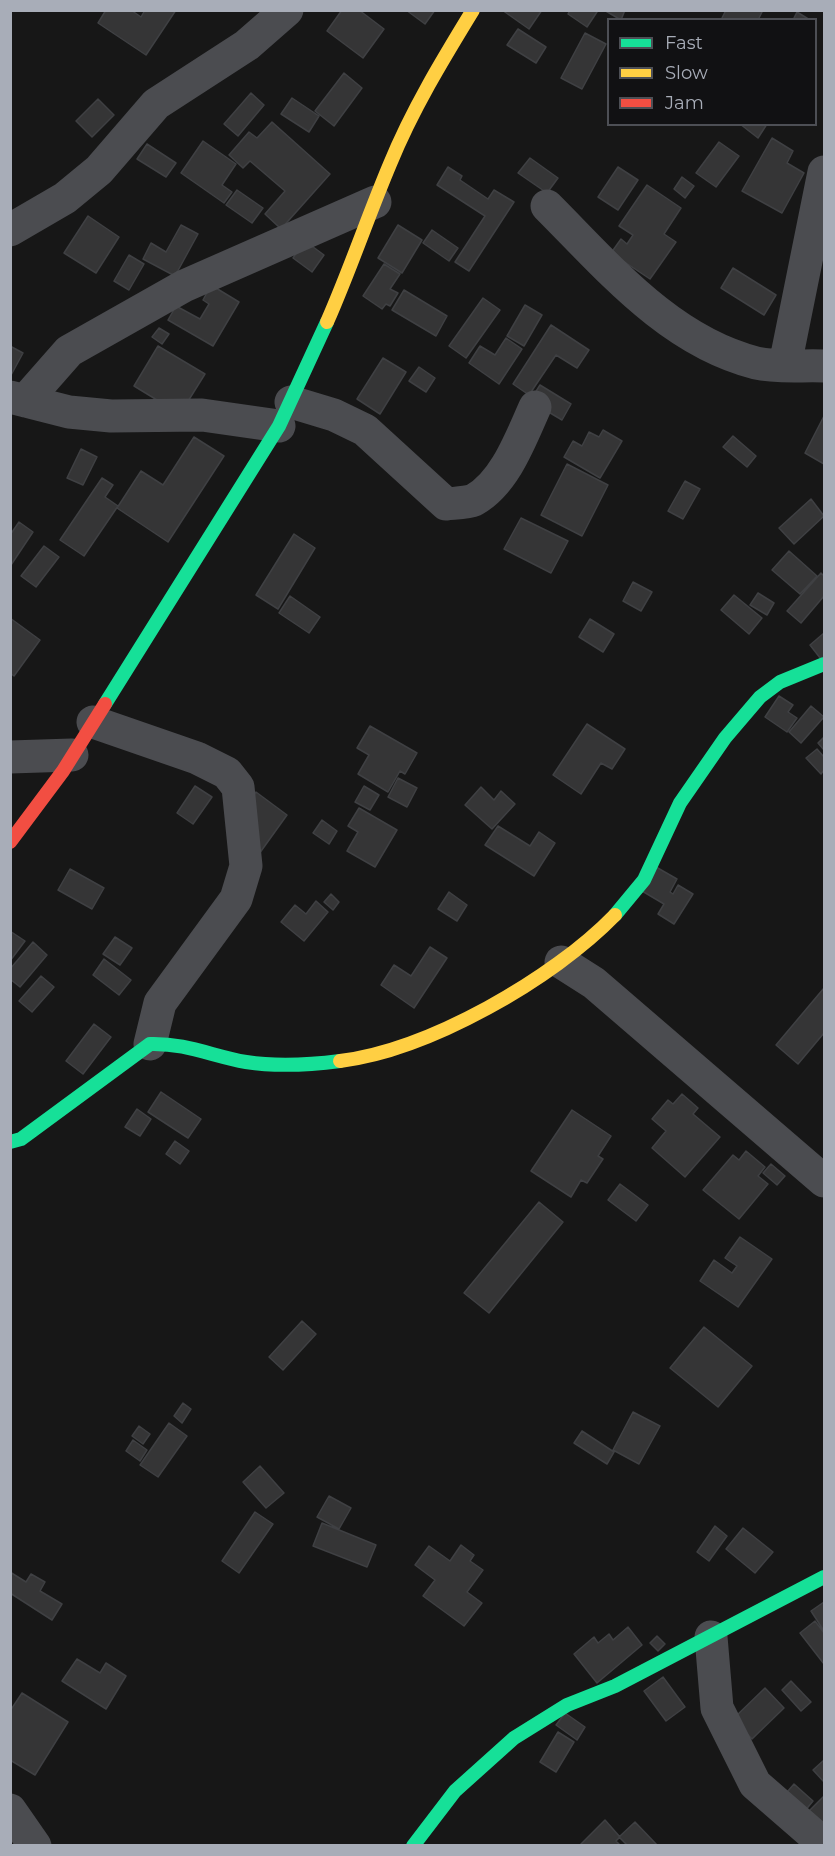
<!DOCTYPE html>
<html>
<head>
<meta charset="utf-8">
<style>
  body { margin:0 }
  #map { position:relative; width:835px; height:1856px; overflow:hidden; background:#171717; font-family:Montserrat,sans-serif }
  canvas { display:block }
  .frame { position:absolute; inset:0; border:12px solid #a8adb8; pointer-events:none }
  .legend { position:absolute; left:607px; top:18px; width:210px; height:108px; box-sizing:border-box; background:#111113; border:2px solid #4d4f55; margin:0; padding:8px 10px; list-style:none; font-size:18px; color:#a8adb8 }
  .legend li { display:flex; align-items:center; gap:12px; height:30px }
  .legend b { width:30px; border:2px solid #4d4f55 }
</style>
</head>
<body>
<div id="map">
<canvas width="835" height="1856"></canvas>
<div class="frame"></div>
<ul class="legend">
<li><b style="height:8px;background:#16e098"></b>Fast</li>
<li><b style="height:8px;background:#ffcf43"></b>Slow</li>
<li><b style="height:8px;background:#f24e42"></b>Jam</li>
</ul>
</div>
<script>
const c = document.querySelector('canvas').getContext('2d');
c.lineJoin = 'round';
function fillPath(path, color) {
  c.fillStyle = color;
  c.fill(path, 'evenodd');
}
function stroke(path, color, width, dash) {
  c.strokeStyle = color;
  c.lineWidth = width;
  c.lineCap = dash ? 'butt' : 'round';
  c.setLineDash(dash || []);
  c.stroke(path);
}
const building = new Path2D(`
  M 106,10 L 131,10 L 141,17 L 145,10 L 176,10 L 146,55 L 98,23 Z
  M 342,10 L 359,10 L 384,29 L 363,58 L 327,31 Z
  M 406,10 L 435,10 L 425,24 Z
  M 502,10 L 542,10 L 529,29 Z
  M 570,10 L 595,10 L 597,12 L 587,27 L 568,14 Z
  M 604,10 L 625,10 L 621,20 Z
  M 726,10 L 763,10 L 758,20 L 721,20 Z
  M 797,12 L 810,20 L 793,20 Z
  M 518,29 L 546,47 L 536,63 L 507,45 Z
  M 585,33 L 606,44 L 582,89 L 561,78 Z
  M 344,73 L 362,88 L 334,126 L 315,111 Z
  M 251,93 L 264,105 L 238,136 L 224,124 Z
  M 292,98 L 319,116 L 309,132 L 281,114 Z
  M 98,99 L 114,115 L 92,137 L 76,121 Z
  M 272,122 L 330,174 L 281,229 L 265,214 L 285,191 L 250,161 L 243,168 L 229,155 L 249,132 L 257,138 Z
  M 740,124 L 767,124 L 758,138 Z
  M 772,138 L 793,151 L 787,163 L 804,173 L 782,213 L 742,191 Z
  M 203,141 L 236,164 L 222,185 L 232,192 L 224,203 L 181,173 Z
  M 719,142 L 739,156 L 716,187 L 696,173 Z
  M 147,144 L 176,163 L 166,177 L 137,159 Z
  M 530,158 L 558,178 L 547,193 L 518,173 Z
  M 448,167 L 462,176 L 460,180 L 488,199 L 494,190 L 514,202 L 469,271 L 455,262 L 485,216 L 437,185 Z
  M 618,167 L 638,180 L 618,210 L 598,197 Z
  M 682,177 L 694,186 L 685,198 L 674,189 Z
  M 647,185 L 681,208 L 664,234 L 676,242 L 650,279 L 611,253 L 621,239 L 627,244 L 633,235 L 619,226 Z
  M 237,190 L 263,208 L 252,223 L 226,205 Z
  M 88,216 L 119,237 L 96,273 L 64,253 Z
  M 181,225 L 198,234 L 175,276 L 143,259 L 151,243 L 166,252 Z
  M 398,225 L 422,240 L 402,273 L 378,258 Z
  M 432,230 L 458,248 L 449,261 L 423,243 Z
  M 305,241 L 324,255 L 312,272 L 293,258 Z
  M 129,255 L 144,264 L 129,290 L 114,281 Z
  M 384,264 L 400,274 L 390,289 L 398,293 L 390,306 L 386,304 L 382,309 L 363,296 Z
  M 733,268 L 776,295 L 764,315 L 721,288 Z
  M 211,285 L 239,302 L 213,346 L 168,320 L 176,306 L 200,319 L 209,304 L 203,300 Z
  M 404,290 L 447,316 L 436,336 L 392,310 Z
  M 483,298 L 500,310 L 466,358 L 449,346 Z
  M 525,305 L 542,315 L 524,346 L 507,336 Z
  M 551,325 L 589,350 L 577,368 L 556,355 L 529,395 L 513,384 Z
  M 159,328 L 169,334 L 162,344 L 152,337 Z
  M 506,338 L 522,349 L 499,384 L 469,363 L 480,346 L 495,355 Z
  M 10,346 L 23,353 L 10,377 Z
  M 158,346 L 205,374 L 180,414 L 134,386 Z
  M 383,358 L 406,372 L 380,414 L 357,399 Z
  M 419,367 L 435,378 L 426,392 L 409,381 Z
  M 540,385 L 571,404 L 562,420 L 530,401 Z
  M 824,416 L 824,464 L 805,453 Z
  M 603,430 L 622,441 L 600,478 L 564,457 L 573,441 L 582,446 L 589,432 L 599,437 Z
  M 733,436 L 756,456 L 747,467 L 723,447 Z
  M 194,437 L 224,456 L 168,542 L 117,508 L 141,471 L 163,485 Z
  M 81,449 L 97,457 L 83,485 L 67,478 Z
  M 567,464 L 608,485 L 582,536 L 541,515 Z
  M 102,478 L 113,485 L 105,497 L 118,506 L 84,556 L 60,540 Z
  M 685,481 L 700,489 L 683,519 L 668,511 Z
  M 811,499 L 824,516 L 794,544 L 779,528 Z
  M 521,518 L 568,541 L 551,573 L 504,549 Z
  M 19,522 L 33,532 L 11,565 L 10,535 Z
  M 294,534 L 315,548 L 278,609 L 256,595 Z
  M 44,546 L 59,557 L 36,587 L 21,576 Z
  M 789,551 L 817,576 L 800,594 L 772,570 Z
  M 821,573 L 824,576 L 824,596 L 801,623 L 787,611 Z
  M 633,582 L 652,592 L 641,611 L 623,601 Z
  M 758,593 L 774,603 L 767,615 L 750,605 Z
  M 734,595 L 762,618 L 749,634 L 721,610 Z
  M 290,596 L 320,617 L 309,633 L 279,613 Z
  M 10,618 L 40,640 L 14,676 L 10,673 Z
  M 590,619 L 614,634 L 603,652 L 579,637 Z
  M 824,633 L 824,663 L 810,645 Z
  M 779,696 L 793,705 L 788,712 L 797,718 L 787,732 L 765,717 Z
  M 811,706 L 824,717 L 801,743 L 789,732 Z
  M 587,724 L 625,749 L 612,769 L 601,763 L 581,794 L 553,775 Z
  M 370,726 L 417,753 L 405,774 L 400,771 L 388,792 L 358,774 L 369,755 L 357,748 Z
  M 824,737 L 824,750 L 818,743 Z
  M 817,749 L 824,757 L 824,770 L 821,774 L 806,758 Z
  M 398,778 L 417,788 L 407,807 L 388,797 Z
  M 195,786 L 212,797 L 193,824 L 177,813 Z
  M 364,786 L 379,795 L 370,810 L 355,802 Z
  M 481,787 L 494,800 L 501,791 L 515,804 L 492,829 L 465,805 Z
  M 256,792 L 287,815 L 259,854 L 245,807 Z
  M 359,808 L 397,830 L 375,867 L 347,851 L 358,832 L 348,826 Z
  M 322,820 L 337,831 L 329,844 L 313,833 Z
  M 498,826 L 530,846 L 539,832 L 555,843 L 534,876 L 485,845 Z
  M 656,867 L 677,879 L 670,892 L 673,894 L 678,885 L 693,894 L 674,924 L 658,914 L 664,904 L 642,891 Z
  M 70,869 L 104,888 L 92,909 L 58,890 Z
  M 449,892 L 467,905 L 457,921 L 438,909 Z
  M 331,894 L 339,902 L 333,910 L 324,902 Z
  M 316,901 L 328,912 L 304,941 L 281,922 L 295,905 L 306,914 Z
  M 10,931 L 25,941 L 10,961 Z
  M 115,937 L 132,948 L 120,965 L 103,954 Z
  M 33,942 L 47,955 L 20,987 L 10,979 L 10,969 Z
  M 430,947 L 447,958 L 414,1008 L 381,985 L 394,965 L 411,976 Z
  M 104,959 L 131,980 L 119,995 L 93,975 Z
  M 41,976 L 54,987 L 32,1012 L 19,1001 Z
  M 824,988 L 824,1033 L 798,1064 L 776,1045 Z
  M 94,1024 L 111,1037 L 83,1074 L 66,1061 Z
  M 161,1092 L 201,1119 L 188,1138 L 148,1112 Z
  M 682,1094 L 698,1108 L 693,1114 L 720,1137 L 685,1177 L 652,1148 L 666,1131 L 652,1119 L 668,1100 L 673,1104 Z
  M 137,1109 L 151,1119 L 140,1136 L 125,1127 Z
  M 572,1110 L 611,1136 L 598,1156 L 603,1159 L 587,1183 L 581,1180 L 571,1197 L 531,1171 Z
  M 175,1141 L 189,1151 L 180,1164 L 166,1154 Z
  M 746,1151 L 765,1167 L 758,1176 L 768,1184 L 739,1219 L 703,1190 L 733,1155 L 739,1160 Z
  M 771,1164 L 785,1176 L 777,1185 L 763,1173 Z
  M 620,1184 L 648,1205 L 636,1221 L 608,1200 Z
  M 539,1202 L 563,1222 L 489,1313 L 464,1293 Z
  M 740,1237 L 772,1259 L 738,1307 L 700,1281 L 714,1260 L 732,1273 L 737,1266 L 725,1258 Z
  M 302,1321 L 316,1334 L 283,1370 L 269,1357 Z
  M 704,1327 L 752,1366 L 718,1407 L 670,1368 Z
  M 183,1403 L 191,1409 L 182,1423 L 174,1416 Z
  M 633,1412 L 660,1426 L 639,1464 L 613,1450 Z
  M 169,1423 L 187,1436 L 158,1477 L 140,1465 Z
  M 139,1426 L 150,1434 L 143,1444 L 132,1436 Z
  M 582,1431 L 614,1452 L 607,1464 L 574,1443 Z
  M 133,1440 L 147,1450 L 140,1461 L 126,1451 Z
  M 260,1466 L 284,1493 L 266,1508 L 243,1482 Z
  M 329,1496 L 351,1508 L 339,1529 L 317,1517 Z
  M 255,1512 L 273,1524 L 239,1573 L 222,1561 Z
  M 322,1523 L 376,1545 L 367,1567 L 313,1546 Z
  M 715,1526 L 727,1536 L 709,1561 L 697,1552 Z
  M 743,1528 L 773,1552 L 755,1573 L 726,1549 Z
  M 461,1545 L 474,1555 L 470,1561 L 483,1570 L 467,1592 L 482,1603 L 464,1626 L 423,1596 L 435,1580 L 415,1565 L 429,1546 L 450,1561 Z
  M 10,1572 L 26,1582 L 31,1574 L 45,1582 L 40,1591 L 62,1604 L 52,1620 L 10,1593 Z
  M 824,1602 L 824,1631 L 811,1611 Z
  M 815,1621 L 824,1633 L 824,1664 L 800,1633 Z
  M 628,1627 L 642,1645 L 597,1683 L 574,1654 L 594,1637 L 598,1643 L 609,1634 L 613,1640 Z
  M 657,1636 L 665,1644 L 658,1651 L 650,1643 Z
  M 77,1659 L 100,1673 L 106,1663 L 126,1676 L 106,1709 L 62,1681 Z
  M 663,1677 L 685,1707 L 666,1721 L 644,1691 Z
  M 791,1681 L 811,1702 L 801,1711 L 782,1690 Z
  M 765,1688 L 784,1708 L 752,1739 L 733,1719 Z
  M 22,1693 L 68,1722 L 35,1775 L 10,1760 L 10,1711 Z
  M 565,1713 L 585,1727 L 577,1740 L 556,1725 Z
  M 558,1732 L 574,1742 L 556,1772 L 540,1762 Z
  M 824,1760 L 824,1782 L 813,1770 Z
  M 794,1784 L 813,1801 L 800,1817 L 781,1799 Z
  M 824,1796 L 824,1832 L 807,1813 Z
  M 605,1820 L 620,1837 L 616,1841 L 621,1846 L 579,1846 Z
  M 635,1822 L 658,1846 L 628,1846 L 619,1837 Z`);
fillPath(building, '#353536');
stroke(building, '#3f4043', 1.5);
stroke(new Path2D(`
  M 547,206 C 608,267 669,341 756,363 C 777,368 803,365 824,366
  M 10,230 L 65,198 L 99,170 L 156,104 L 247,45 L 287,10
  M 785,365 L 824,172
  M 10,397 L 69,412 L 111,416 L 202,415 L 279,426
  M 25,401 L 69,351 L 184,286 L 375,202
  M 291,402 L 334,415 L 365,430 L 446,504 C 455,503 467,503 474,500 C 505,483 521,438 535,407
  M 93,722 L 197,758 L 227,773 L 238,787 L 246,866 L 236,899 L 160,1003 L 150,1044
  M 10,757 L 72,755
  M 561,962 L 594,983 L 824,1181
  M 711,1637 L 717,1708 L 755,1784 L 824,1844
  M 10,1810 L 35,1846`), '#4b4c50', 33);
stroke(new Path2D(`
  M 105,704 L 279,426 L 327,322
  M 615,915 L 644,880 L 680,803 L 725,738 L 760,697 L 780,682 L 824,664
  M 10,1142 L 21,1139 L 150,1044 C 186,1043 212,1056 246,1062 C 278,1067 309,1065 340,1061
  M 413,1846 L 455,1791 L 514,1738 L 567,1705 L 615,1686 L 824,1577`), '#16e098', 14);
stroke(new Path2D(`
  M 327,322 C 350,270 368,216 390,164 C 412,110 443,59 473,10
  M 340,1061 C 429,1050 553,979 615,915`), '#ffcf43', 14);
stroke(new Path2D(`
  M 10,842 L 63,771 L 105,704`), '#f24e42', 14);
</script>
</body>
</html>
